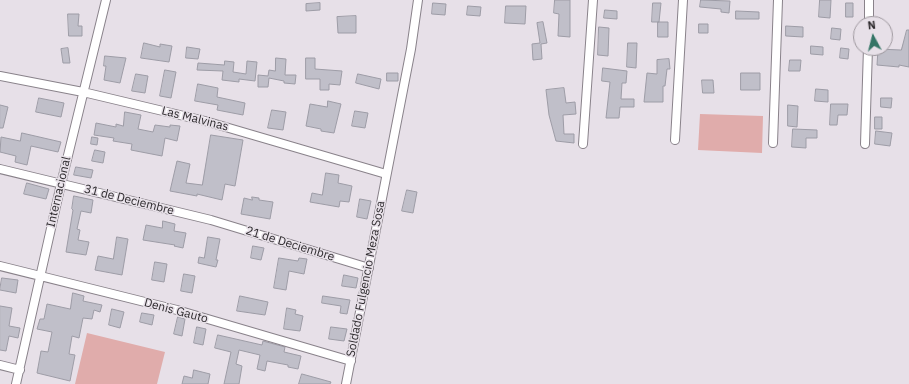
<!DOCTYPE html>
<html>
<head>
<meta charset="utf-8">
<style>
  body { margin:0 }
  #map { position:relative; width:909px; height:384px; overflow:hidden; background:#e7e0e8; font-family:"IBM Plex Sans",sans-serif }
  canvas { display:block }
  .north { position:absolute; left:853px; top:16px; width:40px; height:40px; box-sizing:border-box; background:#e7e0e8; border:1px solid #9d979d; border-radius:50%; rotate:353deg; font-size:11px; font-weight:700; line-height:16px; text-align:center; color:#2d2a2d }
  .north::after { content:''; display:block; margin:auto; width:14px; height:18px; background:#347566; clip-path:polygon(50% 0,100% 100%,50% 72%,0 100%) }
</style>
</head>
<body>
<div id="map">
<canvas width="909" height="384"></canvas>
<div class="north">N</div>
</div>
<script>
const c = document.querySelector('canvas').getContext('2d');
c.lineJoin = 'round';
function fillPath(path, color) {
  c.fillStyle = color;
  c.fill(path, 'evenodd');
}
function stroke(path, color, width, dash) {
  c.strokeStyle = color;
  c.lineWidth = width;
  c.lineCap = dash ? 'butt' : 'round';
  c.setLineDash(dash || []);
  c.stroke(path);
}
function write(font, color, halo, rows, align = 'center') {
  c.font = font + ' "IBM Plex Sans",sans-serif';
  c.lineWidth = 3;
  c.setLineDash([]);
  c.textBaseline = 'middle';
  c.strokeStyle = halo;
  c.fillStyle = color;
  for (const [text, x, y, turn = 0] of rows) {
    c.save();
    c.translate(x, y);
    c.rotate((+turn || 0) * Math.PI / 180);
    c.textAlign = isNaN(turn) ? turn : align;
    if (halo) c.strokeText(text, 0, 0);
    c.fillText(text, 0, 0);
    c.restore();
  }
}
fillPath(new Path2D(`
  M 700,114 L 763,116 L 762,153 L 698,150 Z
  M 87,333 L 165,352 L 157,384 L 75,384 Z`), '#e0acab');
const building = new Path2D(`
  M 555,0 L 570,0 L 570,37 L 558,36 L 559,14 L 554,13 Z
  M 701,0 L 730,1 L 729,13 L 721,12 L 721,9 L 700,7 Z
  M 820,0 L 831,0 L 830,18 L 819,17 Z
  M 320,3 L 320,10 L 306,11 L 306,4 Z
  M 433,3 L 446,4 L 445,15 L 432,14 Z
  M 653,3 L 661,3 L 659,22 L 652,22 Z
  M 846,3 L 853,3 L 853,17 L 846,17 Z
  M 468,6 L 481,7 L 480,16 L 467,15 Z
  M 506,6 L 526,6 L 525,24 L 505,23 Z
  M 605,10 L 617,11 L 617,19 L 604,18 Z
  M 736,11 L 759,12 L 759,19 L 736,19 Z
  M 68,14 L 79,14 L 78,26 L 82,26 L 82,36 L 69,36 Z
  M 356,16 L 356,33 L 338,33 L 337,17 Z
  M 543,22 L 547,43 L 541,44 L 542,59 L 533,60 L 532,44 L 540,43 L 537,23 Z
  M 658,22 L 668,22 L 668,37 L 658,37 Z
  M 699,24 L 708,24 L 708,33 L 699,33 Z
  M 786,26 L 803,27 L 803,37 L 786,36 Z
  M 599,27 L 609,28 L 608,56 L 598,55 Z
  M 832,28 L 841,29 L 840,40 L 831,39 Z
  M 907,30 L 909,30 L 909,67 L 899,65 L 899,67 L 877,65 L 878,49 L 901,50 Z
  M 144,43 L 160,47 L 160,44 L 172,46 L 169,62 L 141,58 Z
  M 628,43 L 637,43 L 636,68 L 627,67 Z
  M 811,46 L 823,47 L 823,55 L 811,54 Z
  M 187,47 L 200,49 L 198,59 L 186,58 Z
  M 68,48 L 70,63 L 63,63 L 61,49 Z
  M 841,48 L 849,49 L 848,59 L 840,58 Z
  M 105,56 L 126,58 L 120,83 L 104,80 L 106,66 L 104,66 Z
  M 276,58 L 286,59 L 285,75 L 296,75 L 295,84 L 284,83 L 284,81 L 269,78 L 268,87 L 258,87 L 258,75 L 268,76 L 269,70 L 275,71 Z
  M 306,58 L 315,58 L 315,69 L 342,71 L 340,85 L 329,84 L 329,90 L 320,90 L 320,79 L 306,79 Z
  M 669,59 L 670,69 L 667,69 L 665,86 L 663,86 L 663,102 L 644,102 L 647,73 L 657,74 L 657,60 Z
  M 790,60 L 801,60 L 800,71 L 789,71 Z
  M 225,61 L 234,62 L 233,72 L 246,74 L 247,61 L 257,62 L 255,81 L 239,79 L 239,82 L 222,80 L 223,71 L 197,70 L 198,63 L 224,65 Z
  M 603,68 L 627,71 L 626,83 L 622,83 L 621,99 L 634,99 L 634,107 L 620,107 L 619,118 L 606,118 L 610,82 L 602,81 Z
  M 165,70 L 176,72 L 171,98 L 160,96 Z
  M 387,73 L 398,73 L 398,81 L 387,81 Z
  M 741,73 L 760,73 L 760,90 L 741,90 Z
  M 136,74 L 148,76 L 145,93 L 132,91 Z
  M 358,74 L 381,79 L 379,89 L 356,83 Z
  M 702,80 L 713,80 L 714,93 L 703,93 Z
  M 198,84 L 218,88 L 217,97 L 245,103 L 243,115 L 217,110 L 218,105 L 195,101 Z
  M 564,88 L 566,103 L 575,102 L 576,114 L 563,115 L 564,134 L 574,134 L 574,143 L 556,141 L 549,115 L 546,90 Z
  M 816,89 L 828,90 L 828,102 L 815,101 Z
  M 39,98 L 64,103 L 61,117 L 36,112 Z
  M 881,98 L 892,98 L 891,108 L 881,107 Z
  M 328,101 L 341,104 L 334,133 L 321,131 L 321,129 L 306,126 L 310,104 L 327,107 Z
  M 831,104 L 848,104 L 847,115 L 838,115 L 837,125 L 830,125 Z
  M 0,105 L 8,107 L 3,128 L 0,128 Z
  M 788,105 L 798,106 L 797,127 L 788,126 Z
  M 272,110 L 286,112 L 283,130 L 268,128 Z
  M 355,111 L 368,113 L 365,128 L 352,126 Z
  M 125,112 L 141,115 L 138,129 L 153,132 L 155,125 L 170,127 L 170,125 L 180,126 L 177,141 L 165,138 L 162,156 L 131,150 L 132,144 L 113,141 L 114,138 L 94,135 L 96,123 L 116,127 L 116,124 L 123,126 Z
  M 875,117 L 882,117 L 882,129 L 875,129 Z
  M 793,129 L 817,130 L 817,138 L 806,138 L 806,148 L 792,147 Z
  M 876,131 L 892,133 L 890,146 L 875,144 Z
  M 22,133 L 61,142 L 58,152 L 31,146 L 27,165 L 15,162 L 16,156 L 0,152 L 1,137 L 20,141 Z
  M 211,135 L 243,140 L 235,186 L 225,184 L 222,200 L 197,194 L 197,196 L 170,191 L 177,161 L 190,164 L 186,183 L 202,185 Z
  M 92,137 L 98,138 L 97,145 L 91,144 Z
  M 95,150 L 105,152 L 103,163 L 92,161 Z
  M 76,167 L 93,170 L 91,178 L 74,175 Z
  M 326,173 L 339,175 L 338,183 L 352,186 L 349,202 L 340,201 L 339,207 L 310,202 L 312,193 L 322,195 Z
  M 27,183 L 49,189 L 46,199 L 24,194 Z
  M 407,190 L 417,192 L 413,213 L 402,211 Z
  M 74,196 L 93,200 L 91,213 L 81,211 L 77,229 L 80,230 L 78,240 L 89,242 L 86,255 L 66,252 L 73,210 L 72,209 Z
  M 252,197 L 259,198 L 259,200 L 273,202 L 270,219 L 241,214 L 244,198 L 252,200 Z
  M 360,199 L 371,201 L 367,219 L 357,217 Z
  M 163,221 L 175,224 L 174,231 L 186,233 L 183,248 L 174,246 L 175,245 L 143,240 L 146,225 L 162,228 Z
  M 117,237 L 128,239 L 122,275 L 95,270 L 98,256 L 113,259 Z
  M 208,237 L 220,239 L 216,260 L 218,260 L 216,267 L 198,263 L 199,257 L 204,258 Z
  M 253,246 L 264,248 L 261,260 L 251,258 Z
  M 279,258 L 298,261 L 299,258 L 307,259 L 304,274 L 289,271 L 286,290 L 274,288 Z
  M 155,262 L 167,264 L 164,282 L 152,280 Z
  M 184,274 L 195,276 L 192,293 L 181,291 Z
  M 344,275 L 358,278 L 356,288 L 342,286 Z
  M 2,278 L 18,280 L 16,293 L 0,290 Z
  M 73,293 L 84,296 L 83,301 L 102,305 L 100,312 L 94,310 L 92,319 L 83,318 L 79,338 L 72,336 L 69,354 L 75,355 L 70,381 L 37,373 L 41,351 L 48,352 L 52,332 L 37,329 L 40,319 L 44,319 L 47,304 L 70,309 Z
  M 240,296 L 268,302 L 265,315 L 237,311 Z
  M 323,296 L 350,300 L 347,314 L 340,313 L 341,306 L 322,303 Z
  M 0,306 L 12,308 L 9,326 L 20,328 L 18,338 L 9,336 L 6,351 L 0,350 Z
  M 287,308 L 296,310 L 295,314 L 303,316 L 300,331 L 284,329 Z
  M 112,309 L 124,312 L 120,328 L 109,325 Z
  M 142,313 L 154,315 L 152,325 L 140,322 Z
  M 178,317 L 185,319 L 182,336 L 174,334 Z
  M 197,327 L 206,329 L 203,345 L 194,343 Z
  M 331,327 L 347,329 L 344,341 L 329,339 Z
  M 218,335 L 262,345 L 263,341 L 285,347 L 284,352 L 301,356 L 298,369 L 288,367 L 288,365 L 267,361 L 265,371 L 257,369 L 260,355 L 239,350 L 236,364 L 242,366 L 239,384 L 224,384 L 231,352 L 215,348 Z
  M 194,370 L 210,374 L 208,384 L 182,384 L 184,376 L 192,378 Z
  M 302,374 L 331,382 L 330,384 L 299,384 Z`);
fillPath(building, '#c0bfc9');
stroke(building, '#9d9ca6', 1);
const street = new Path2D(`
  M 869,24 L 869,0
  M 0,76 L 83,92 L 205,121 L 386,174
  M 675,140 L 683,0
  M 773,143 L 778,0
  M 583,144 L 593,0
  M 865,144 L 868,48
  M 0,169 L 211,220 L 369,268
  M 0,266 L 177,310 L 351,361
  M 0,365 L 20,370
  M 16,384 L 61,184 L 106,0
  M 346,384 L 411,49 L 418,0`);
stroke(street, '#89828a', 10);
stroke(street, '#fff', 8);
write('12px', '#2d2a2d', '#e7e0e8', [
  ["Las Malvinas",195,119,14],
  ["Internacional",59,192,-77],
  ["31 de Deciembre",129,200,14],
  ["21 de Deciembre",290,244,17],
  ["Soldado Fulgencio Meza Sosa",366,279,-79],
  ["Denis Gauto",176,311,15]
]);
</script>
</body>
</html>
